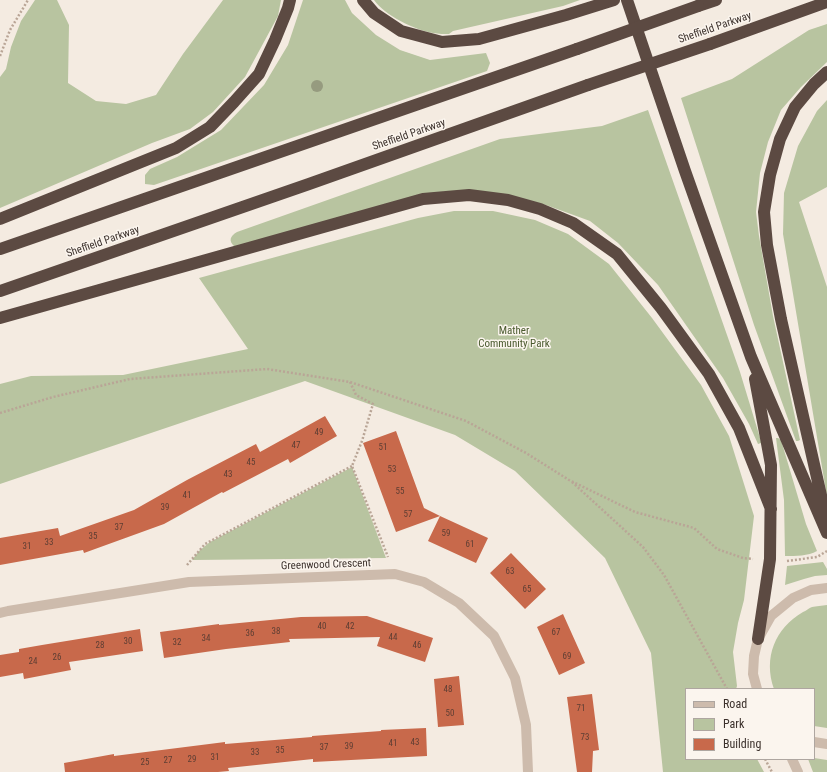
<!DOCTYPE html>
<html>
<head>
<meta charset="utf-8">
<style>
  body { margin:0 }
  #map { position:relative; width:827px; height:772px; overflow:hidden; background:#f4ebe1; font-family:"Roboto Condensed",sans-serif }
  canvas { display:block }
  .legend { position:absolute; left:685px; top:688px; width:130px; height:72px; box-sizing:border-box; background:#fbf5ee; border:1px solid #aea6a0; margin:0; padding:5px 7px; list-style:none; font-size:12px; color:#3b302b }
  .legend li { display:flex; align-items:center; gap:8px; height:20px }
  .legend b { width:20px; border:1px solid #aea6a0 }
</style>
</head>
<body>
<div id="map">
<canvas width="827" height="772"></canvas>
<ul class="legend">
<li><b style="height:5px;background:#cdbbac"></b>Road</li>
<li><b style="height:11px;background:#b8c4a0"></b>Park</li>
<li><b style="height:11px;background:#c8694b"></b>Building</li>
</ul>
</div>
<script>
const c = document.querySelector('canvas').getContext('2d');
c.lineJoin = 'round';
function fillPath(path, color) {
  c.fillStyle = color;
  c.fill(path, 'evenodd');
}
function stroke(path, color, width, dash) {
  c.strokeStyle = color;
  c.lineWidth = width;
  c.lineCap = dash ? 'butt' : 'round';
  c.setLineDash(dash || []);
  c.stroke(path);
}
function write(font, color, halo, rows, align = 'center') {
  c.font = font + ' "Roboto Condensed",sans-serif';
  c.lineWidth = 3;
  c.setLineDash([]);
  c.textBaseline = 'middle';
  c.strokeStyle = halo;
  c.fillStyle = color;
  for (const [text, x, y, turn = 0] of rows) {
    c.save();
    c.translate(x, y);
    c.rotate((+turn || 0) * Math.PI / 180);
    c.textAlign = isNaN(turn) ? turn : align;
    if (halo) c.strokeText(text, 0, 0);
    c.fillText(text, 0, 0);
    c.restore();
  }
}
fillPath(new Path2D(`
  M 35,0 L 57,0 L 69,25 L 68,83 L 96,101 L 126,104 L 156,95 L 183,54 L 223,0 L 281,0 L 278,16 L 245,77 L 213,112 L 190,129 L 152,143 L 0,208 L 0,77 L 6,69 L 11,47 L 21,21 Z
  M 303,0 L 345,0 L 352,13 L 376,35 L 400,50 L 430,60 L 486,53 L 490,63 L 487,71 L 154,185 L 145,184 L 145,175 L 150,169 L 177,157 L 221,130 L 264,85 L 288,45 Z
  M 374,0 L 580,0 L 563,6 L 453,31 L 449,34 C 444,34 439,34 433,33 C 415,30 384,15 374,0 Z
  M 827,24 L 827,62 L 801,87 L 781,110 L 768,142 L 760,173 L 756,212 L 759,236 L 773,316 L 800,440 L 798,441 L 796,441 L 754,325 L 681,98 L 732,79 L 809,30 Z
  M 827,100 L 827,187 L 799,202 L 827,287 L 827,497 L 783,234 L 784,193 L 798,146 L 817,111 Z
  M 648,110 L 740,372 L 761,441 L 761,443 L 758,444 L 749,424 L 723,378 L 658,285 L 618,243 L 590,221 L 546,205 L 482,191 L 447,191 L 415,198 L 235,247 C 228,241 230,236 237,232 L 500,139 L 602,126 Z
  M 454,211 L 493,211 L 535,220 L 568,234 L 609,264 L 652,318 L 701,385 L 729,436 L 754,516 L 744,600 L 738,623 L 733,652 L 737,686 L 736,689 L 686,689 L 686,759 L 757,759 L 764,772 L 663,772 L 651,653 L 605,558 L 515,471 L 455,435 L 305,381 L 0,484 L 0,384 L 31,376 L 123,375 L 248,349 L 199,278 L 418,218 Z
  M 776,438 L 778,438 L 781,440 L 806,524 L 817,551 C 808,556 796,556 785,556 L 784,500 Z
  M 352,467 L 386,558 L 192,560 L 199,551 L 210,542 Z
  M 823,562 L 827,569 L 827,575 L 815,576 L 804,579 L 785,585 L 787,566 Z
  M 827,605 L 827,728 L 814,726 L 814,689 L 774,689 C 763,658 775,628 803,612 C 806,611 809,608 812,607 C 816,606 822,606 827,605 Z
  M 814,758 L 827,760 L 827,772 L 813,772 L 808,759 Z`), '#b8c4a0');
fillPath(new Path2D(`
  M 325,416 L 337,436 L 290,463 L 288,459 L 223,493 L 222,492 L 164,524 L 84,553 L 83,550 L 0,565 L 0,538 L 58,528 L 60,536 L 134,510 L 187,480 L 256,444 L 260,452 Z
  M 396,431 L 424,508 L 440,516 L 396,532 L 363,443 Z
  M 440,516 L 488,538 L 476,563 L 428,541 Z
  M 511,553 L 546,589 L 525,609 L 490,573 Z
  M 563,614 L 585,663 L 559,675 L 537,627 Z
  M 367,616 L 433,638 L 425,662 L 377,646 L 380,637 L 289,639 L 290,642 L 226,649 L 164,658 L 160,632 L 219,624 L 219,625 L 301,617 Z
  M 140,629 L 143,651 L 69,662 L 71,670 L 24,679 L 23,673 L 0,677 L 0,655 L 19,652 L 19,649 L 42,645 Z
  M 459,676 L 464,725 L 438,727 L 434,679 Z
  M 592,694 L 599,750 L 593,751 L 592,772 L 577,772 L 567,697 Z
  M 426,728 L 427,756 L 313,762 L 313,759 L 228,768 L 229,771 L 218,772 L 65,772 L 64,763 L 114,754 L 114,756 L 225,742 L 225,744 L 312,737 L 312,736 L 381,731 L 381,730 Z`), '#c8694b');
stroke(new Path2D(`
  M 0,56 L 10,30 L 28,0
  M 350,382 L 356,395 L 373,404 L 362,441 L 352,466 L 388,557
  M 0,413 L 53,397 L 130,379 L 267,369 L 350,382 L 466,421 L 526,453 L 569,480 L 635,512 L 694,528 L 717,549 L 743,558 L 753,559
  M 572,482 L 643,547 L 664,575 L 727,689
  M 787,561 L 817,557 L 827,551
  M 187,565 L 205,544 L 352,466
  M 765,759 L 772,772`), '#b9a596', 2.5, [2, 2]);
stroke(new Path2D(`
  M 0,613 L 8,611 L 189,582 L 395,574 L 424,582 L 459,603 L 494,636 L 515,678 L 526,725 L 528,772
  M 757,689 L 753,674 L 754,656 L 758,639 L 771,616 L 793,598 L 811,590 L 827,588
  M 814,742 L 827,744
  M 792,759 L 798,772`), '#cdbbac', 10);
stroke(new Path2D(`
  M 363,0 L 374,13 L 401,31 L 442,42 L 479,39 L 566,15 L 614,0
  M 627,0 L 685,171 L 751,357 L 827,533
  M 698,6 L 716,0
  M 710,44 L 827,2
  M 0,219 L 176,148 L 210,127 L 234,102 L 259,74 L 275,40 L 288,8 L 290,0
  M 0,249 L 577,49
  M 0,291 L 309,184 L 588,85
  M 0,318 L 423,199 L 469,195 L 508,200 L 540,209 L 573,223 L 617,254 L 661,308 L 709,374 L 739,428 L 771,509
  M 755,379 L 771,465 L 770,559 L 758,639
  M 822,517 L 823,504 L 781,319 L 767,245 L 764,212 L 770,175 L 780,139 L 795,107 L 814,84 L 827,72`), '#5c4a42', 12);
stroke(new Path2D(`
  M 577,49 L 698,6
  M 588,85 L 710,44`), '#5c4a42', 12);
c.fillStyle = '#969b7f';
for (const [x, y] of [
  [317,86]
]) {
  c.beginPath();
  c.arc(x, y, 6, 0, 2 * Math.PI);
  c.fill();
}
write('9px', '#5e3e33', null, [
  ["49",319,433],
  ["47",296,446],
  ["51",383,448],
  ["45",251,463],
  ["53",392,470],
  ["43",228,475],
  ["55",400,492],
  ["41",187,496],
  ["39",165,508],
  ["57",408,515],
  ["37",119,528],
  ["59",446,534],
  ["35",93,537],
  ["33",49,543],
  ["61",470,545],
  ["31",27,547],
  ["63",510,572],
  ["65",527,590],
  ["40",322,627],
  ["42",350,627],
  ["38",276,632],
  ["67",556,633],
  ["36",250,634],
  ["44",393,638],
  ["34",206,639],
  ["30",128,642],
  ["32",177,643],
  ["28",100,646],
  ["46",417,646],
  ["69",567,657],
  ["26",57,658],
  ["24",33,662],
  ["48",448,690],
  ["71",581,709],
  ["50",450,714],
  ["73",585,738],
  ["43",415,743],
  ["41",393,744],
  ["39",349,747],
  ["37",324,748],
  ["35",280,751],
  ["33",255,753],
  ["31",215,758],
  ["29",192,760],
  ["27",168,761],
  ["25",145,763]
]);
write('11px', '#3b302b', '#fbf5ee', [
  ["Sheffield Parkway",715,28,-19],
  ["Sheffield Parkway",409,135,-19],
  ["Sheffield Parkway",103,242,-19],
  ["Greenwood Crescent",326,565,-2]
]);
write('11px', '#4a5a2e', '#fbf5ee', [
  ["Mather",514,331],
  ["Community Park",514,344]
]);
</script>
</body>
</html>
